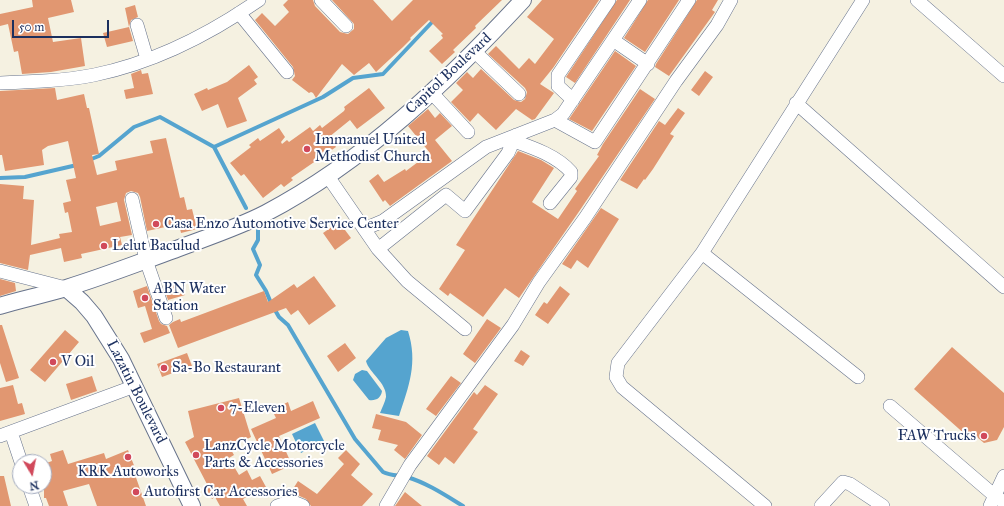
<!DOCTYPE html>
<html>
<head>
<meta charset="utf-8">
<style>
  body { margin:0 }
  #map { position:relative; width:1004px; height:506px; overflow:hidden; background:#f5f1e1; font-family:"IM FELL Great Primer",serif }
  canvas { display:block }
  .north { position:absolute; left:12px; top:454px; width:40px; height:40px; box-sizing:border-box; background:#fff; border:1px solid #a4acbf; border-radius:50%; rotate:170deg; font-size:11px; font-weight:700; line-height:16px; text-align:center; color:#1b2f5e }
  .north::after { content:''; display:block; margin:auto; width:14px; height:18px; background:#d1495b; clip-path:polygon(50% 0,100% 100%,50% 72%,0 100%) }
  .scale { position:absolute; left:12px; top:20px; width:97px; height:18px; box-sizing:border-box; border:2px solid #1b2f5e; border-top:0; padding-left:5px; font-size:12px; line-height:14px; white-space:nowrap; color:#1b2f5e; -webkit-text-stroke:3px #fff; paint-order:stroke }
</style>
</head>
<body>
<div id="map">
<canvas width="1004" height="506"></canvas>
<div class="north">N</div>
<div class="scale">50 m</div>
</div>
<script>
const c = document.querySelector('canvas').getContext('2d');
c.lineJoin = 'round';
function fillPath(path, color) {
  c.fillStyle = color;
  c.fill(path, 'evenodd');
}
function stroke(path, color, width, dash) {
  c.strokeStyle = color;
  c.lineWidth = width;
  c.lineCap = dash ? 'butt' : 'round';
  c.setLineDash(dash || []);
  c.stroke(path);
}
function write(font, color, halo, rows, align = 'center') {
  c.font = font + ' "IM FELL Great Primer",serif';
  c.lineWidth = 4;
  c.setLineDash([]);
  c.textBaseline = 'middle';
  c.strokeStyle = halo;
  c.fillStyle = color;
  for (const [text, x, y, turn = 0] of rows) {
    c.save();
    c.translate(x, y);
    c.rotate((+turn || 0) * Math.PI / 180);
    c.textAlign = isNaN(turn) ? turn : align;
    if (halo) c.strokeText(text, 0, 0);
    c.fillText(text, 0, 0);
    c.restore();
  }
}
fillPath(new Path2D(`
  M 401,330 L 408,331 C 418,363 409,386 399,416 L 380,413 C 382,408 385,402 386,397 C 387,383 369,373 366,361 L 386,338 Z
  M 362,370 L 367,371 L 382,391 C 381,398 376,401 369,400 L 353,380 L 355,374 Z
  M 315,423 L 324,441 L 301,453 L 292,434 Z`), '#55a4cf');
stroke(new Path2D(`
  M 214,147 L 246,208
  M 89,160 L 99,156 L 134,127 L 160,117 L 214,147 L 323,97 L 353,78 L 383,74 L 435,19
  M 0,178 L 25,177 L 77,165
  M 258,229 L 258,240 L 253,249 L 260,265 L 256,275 L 266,291 L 271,303 L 279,317 L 288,325 L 355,439 L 383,472 C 391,476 399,475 407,477 C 427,483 445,495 463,506`), '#55a4cf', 4);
fillPath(new Path2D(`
  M 32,0 L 71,0 L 74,12 L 48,18 L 53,42 L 81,38 L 85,66 L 51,72 L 22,74 L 18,51 L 14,52 L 8,24 L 0,26 L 0,14 L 33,7 Z
  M 288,0 L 313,0 L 315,6 L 340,32 L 348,34 L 354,29 L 354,24 L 332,0 L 373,0 L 392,21 L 413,0 L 502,0 L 475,26 L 476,28 L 453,50 L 455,52 L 442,64 L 429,51 L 443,38 L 441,35 L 443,34 L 429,20 L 410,38 L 411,39 L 403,47 L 376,72 L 369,63 L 354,75 L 342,64 L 316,98 L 313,93 L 311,92 L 309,93 L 292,80 L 295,76 L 293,67 L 255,20 L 262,13 L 275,26 L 289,12 L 283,5 Z
  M 542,0 L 599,0 L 553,68 L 540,84 L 554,93 L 535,119 L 532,120 L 516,109 L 496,130 L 478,113 L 470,122 L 451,102 L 463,90 L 456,83 L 467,72 L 473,78 L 481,69 L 514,100 L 521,102 L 525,99 L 527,92 L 525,88 L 488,54 L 496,46 L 519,69 L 529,58 L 535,64 L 554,39 L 527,17 Z
  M 617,0 L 630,0 L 575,83 L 566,77 Z
  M 648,0 L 679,0 L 645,52 L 624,38 Z
  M 697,0 L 718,0 L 712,10 L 715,12 L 669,76 L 655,67 L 656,64 Z
  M 135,5 L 138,17 L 131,20 L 129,27 L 125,8 Z
  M 129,27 L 133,41 L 107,47 L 103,33 Z
  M 615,51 L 636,66 L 592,131 L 569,119 Z
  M 249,65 L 258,77 L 254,80 L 257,84 L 238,98 L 247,121 L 227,128 L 218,104 L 202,111 L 194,94 L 207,88 L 208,90 L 227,82 Z
  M 141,70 L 142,74 L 148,73 L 153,94 L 126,99 L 124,90 L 134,88 L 131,74 Z
  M 705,71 L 713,77 L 699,96 L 691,90 Z
  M 55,88 L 57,100 L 84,94 L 87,108 L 89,108 L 99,154 L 92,155 L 97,175 L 117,170 L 115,161 L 153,153 L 150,141 L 166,138 L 180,198 L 184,197 L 187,210 L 192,209 L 197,229 L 181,233 L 179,224 L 147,231 L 140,197 L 138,193 L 131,191 L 126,193 L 124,200 L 132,235 L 120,237 L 122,245 L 81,254 L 82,258 L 64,262 L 61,248 L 30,255 L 28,270 L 0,263 L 0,184 L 24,186 L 23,199 L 34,200 L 31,245 L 60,238 L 59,234 L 72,232 L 68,212 L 65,213 L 63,203 L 71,201 L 66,180 L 76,178 L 68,141 L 48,146 L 42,150 L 44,165 L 5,171 L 2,155 L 0,155 L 0,91 ZM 117,202 L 121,221 L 100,226 L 96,207 Z
  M 369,88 L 385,108 L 357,129 L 350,120 L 329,137 L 336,147 L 291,178 L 293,180 L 284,187 L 281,184 L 263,198 L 244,174 L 241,176 L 230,163 L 251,147 L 249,145 L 258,138 L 260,141 L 279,128 L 285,137 L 281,142 L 282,144 L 287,140 L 289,142 L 310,127 L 313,131 L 320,125 L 322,128 L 344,111 L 345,109 L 344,107 Z
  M 640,89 L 655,99 L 578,213 L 519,298 L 505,288 L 483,317 L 450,293 L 448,296 L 439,289 L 465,250 L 456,245 L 518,151 L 541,160 L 554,168 L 532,202 L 558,219 L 577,191 L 575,189 L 599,156 L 597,155 L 603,144 Z
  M 678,108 L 685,113 L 670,134 L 674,136 L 653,169 L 645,180 L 644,179 L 637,189 L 620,180 L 659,121 L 665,125 Z
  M 428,109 L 435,118 L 440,113 L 452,126 L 435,140 L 452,161 L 390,206 L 385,200 L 383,202 L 369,181 L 378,174 L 384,182 L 405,169 L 406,171 L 430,153 L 408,126 Z
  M 601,208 L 619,219 L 588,268 L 577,260 L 571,269 L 562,264 Z
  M 339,222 L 351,238 L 335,250 L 323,233 Z
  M 314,276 L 336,306 L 309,325 L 298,310 L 291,315 L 286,308 L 178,348 L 169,325 L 173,322 L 180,319 L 181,322 L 264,291 L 268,302 L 294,284 L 297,288 Z
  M 0,279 L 15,283 L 16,291 L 0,296 Z
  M 181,282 L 185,295 L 168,300 L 164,288 Z
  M 147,286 L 159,321 L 161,324 L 167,326 L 170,333 L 144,343 L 140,333 L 152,329 L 145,306 L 138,308 L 133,291 Z
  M 560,286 L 570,294 L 548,324 L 535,315 L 544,302 L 547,304 Z
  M 487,319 L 501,328 L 475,363 L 463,354 Z
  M 0,325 L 2,325 L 19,378 L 6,382 L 0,363 Z
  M 65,330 L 79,342 L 45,382 L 30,370 Z
  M 345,343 L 356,358 L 338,372 L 327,356 Z
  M 952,347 L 1004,393 L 1004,427 L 997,440 L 984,443 L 971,432 L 967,436 L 914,389 Z
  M 521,350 L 530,356 L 523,366 L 514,361 Z
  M 187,353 L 192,366 L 162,377 L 157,364 Z
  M 92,376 L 97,391 L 71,400 L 66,384 Z
  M 451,376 L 461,383 L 436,416 L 426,409 Z
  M 13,385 L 18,404 L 22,403 L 25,414 L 0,421 L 0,388 Z
  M 485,385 L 498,394 L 473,429 L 478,432 L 454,464 L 445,457 L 439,465 L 427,456 L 474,392 L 477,395 Z
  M 239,398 L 251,437 L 230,448 L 234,455 L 229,458 L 239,475 L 247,470 L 252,480 L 260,476 L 266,487 L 243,499 L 247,506 L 220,506 L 215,497 L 212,499 L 206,489 L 209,488 L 185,442 L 194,437 L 188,411 Z
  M 313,401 L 320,418 L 279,436 L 292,465 L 272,474 L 251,429 L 276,418 L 272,410 L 288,402 L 291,411 Z
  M 376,414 L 406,422 L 422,435 L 405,459 L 394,450 L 398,445 L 378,440 L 381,430 L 372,428 Z
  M 63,450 L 68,464 L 104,453 L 106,459 L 128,450 L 135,468 L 133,469 L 146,506 L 97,506 L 89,484 L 63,491 L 68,506 L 49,506 L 46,498 L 44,498 L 44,464 L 52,461 L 50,454 Z
  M 346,450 L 360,464 L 351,475 L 373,494 L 362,506 L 311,506 L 306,499 L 291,492 L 298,481 L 317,494 L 344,464 L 338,458 Z
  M 0,476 L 4,476 L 11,506 L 0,506 Z
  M 405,492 L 422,506 L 395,506 Z`), '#e19771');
const minor = new Path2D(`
  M 321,0 L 346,26
  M 917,0 L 1004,76
  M 239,13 L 287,72
  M 137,25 L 147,59
  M 613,40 L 648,64
  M 474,51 L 519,94
  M 0,83 C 31,82 63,81 94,75 C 153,63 210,34 259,0
  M 432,93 L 468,132
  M 573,100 L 558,86 L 558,75 L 609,0
  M 796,103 L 1004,287
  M 555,120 L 595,142 L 689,0
  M 514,141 C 534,148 557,156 571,172 L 571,177 L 550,203
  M 327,175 L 378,249 L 407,281 L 465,329
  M 132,199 L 146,260 L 166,318
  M 364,229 L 383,221 L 486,147 L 555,120 L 563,114 L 640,0
  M 378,249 L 446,195 L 465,211 L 508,153 L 516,135
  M 702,253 L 858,377
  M 0,271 L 66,288
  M 890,406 L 995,496 L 1004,502
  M 11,432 L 21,462
  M 0,436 L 135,386
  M 29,486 L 36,506
  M 277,506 L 291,501 L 303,506
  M 386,506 L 410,465 L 513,325 L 539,282 L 585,218 L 676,81 L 717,25 L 731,0
  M 765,506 L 622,387 L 616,377 L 618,363 L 702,253 L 863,0
  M 821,506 L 843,482 L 850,484 L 883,506
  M 990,506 L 1004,476`);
const major = new Path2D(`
  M 66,288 L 82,302 L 94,316 L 121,359 L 192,506
  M 0,306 C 22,299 44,295 66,288 C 102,277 138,263 174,250 C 205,238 237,228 266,213 C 365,161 448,81 523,0`);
stroke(minor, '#67738c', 14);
stroke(major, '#67738c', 18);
stroke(minor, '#fff', 13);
stroke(major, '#fff', 16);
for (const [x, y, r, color] of [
  [307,149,4,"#d1495b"],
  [156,224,4,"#d1495b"],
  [104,246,4,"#d1495b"],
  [145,298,4,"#d1495b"],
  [53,362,4,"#d1495b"],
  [164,368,4,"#d1495b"],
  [221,408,4,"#d1495b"],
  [984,436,4,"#d1495b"],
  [196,455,4,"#d1495b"],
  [128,457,4,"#d1495b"],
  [136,492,4,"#d1495b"]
]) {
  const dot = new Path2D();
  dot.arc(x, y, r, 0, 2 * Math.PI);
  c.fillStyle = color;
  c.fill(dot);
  stroke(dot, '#fff', 1.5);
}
write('15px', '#1b2f5e', '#fff', [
  ["Capitol Boulevard",449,74,-43],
  ["Lazatin Boulevard",136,392,63]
]);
write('15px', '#1b2f5e', '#fff', [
  ["Immanuel United",315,140],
  ["Methodist Church",315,157],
  ["Casa Enzo Automotive Service Center",164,224],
  ["Lelut Baculud",112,246],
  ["ABN Water",153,289],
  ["Station",153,306],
  ["V Oil",61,362],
  ["Sa-Bo Restaurant",172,368],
  ["7-Eleven",229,408],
  ["FAW Trucks",976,436,"right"],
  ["LanzCycle Motorcycle",204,446],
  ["Parts & Accessories",204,463],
  ["KRK Autoworks",128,472,"center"],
  ["Autofirst Car Accessories",144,492]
], 'left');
</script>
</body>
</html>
